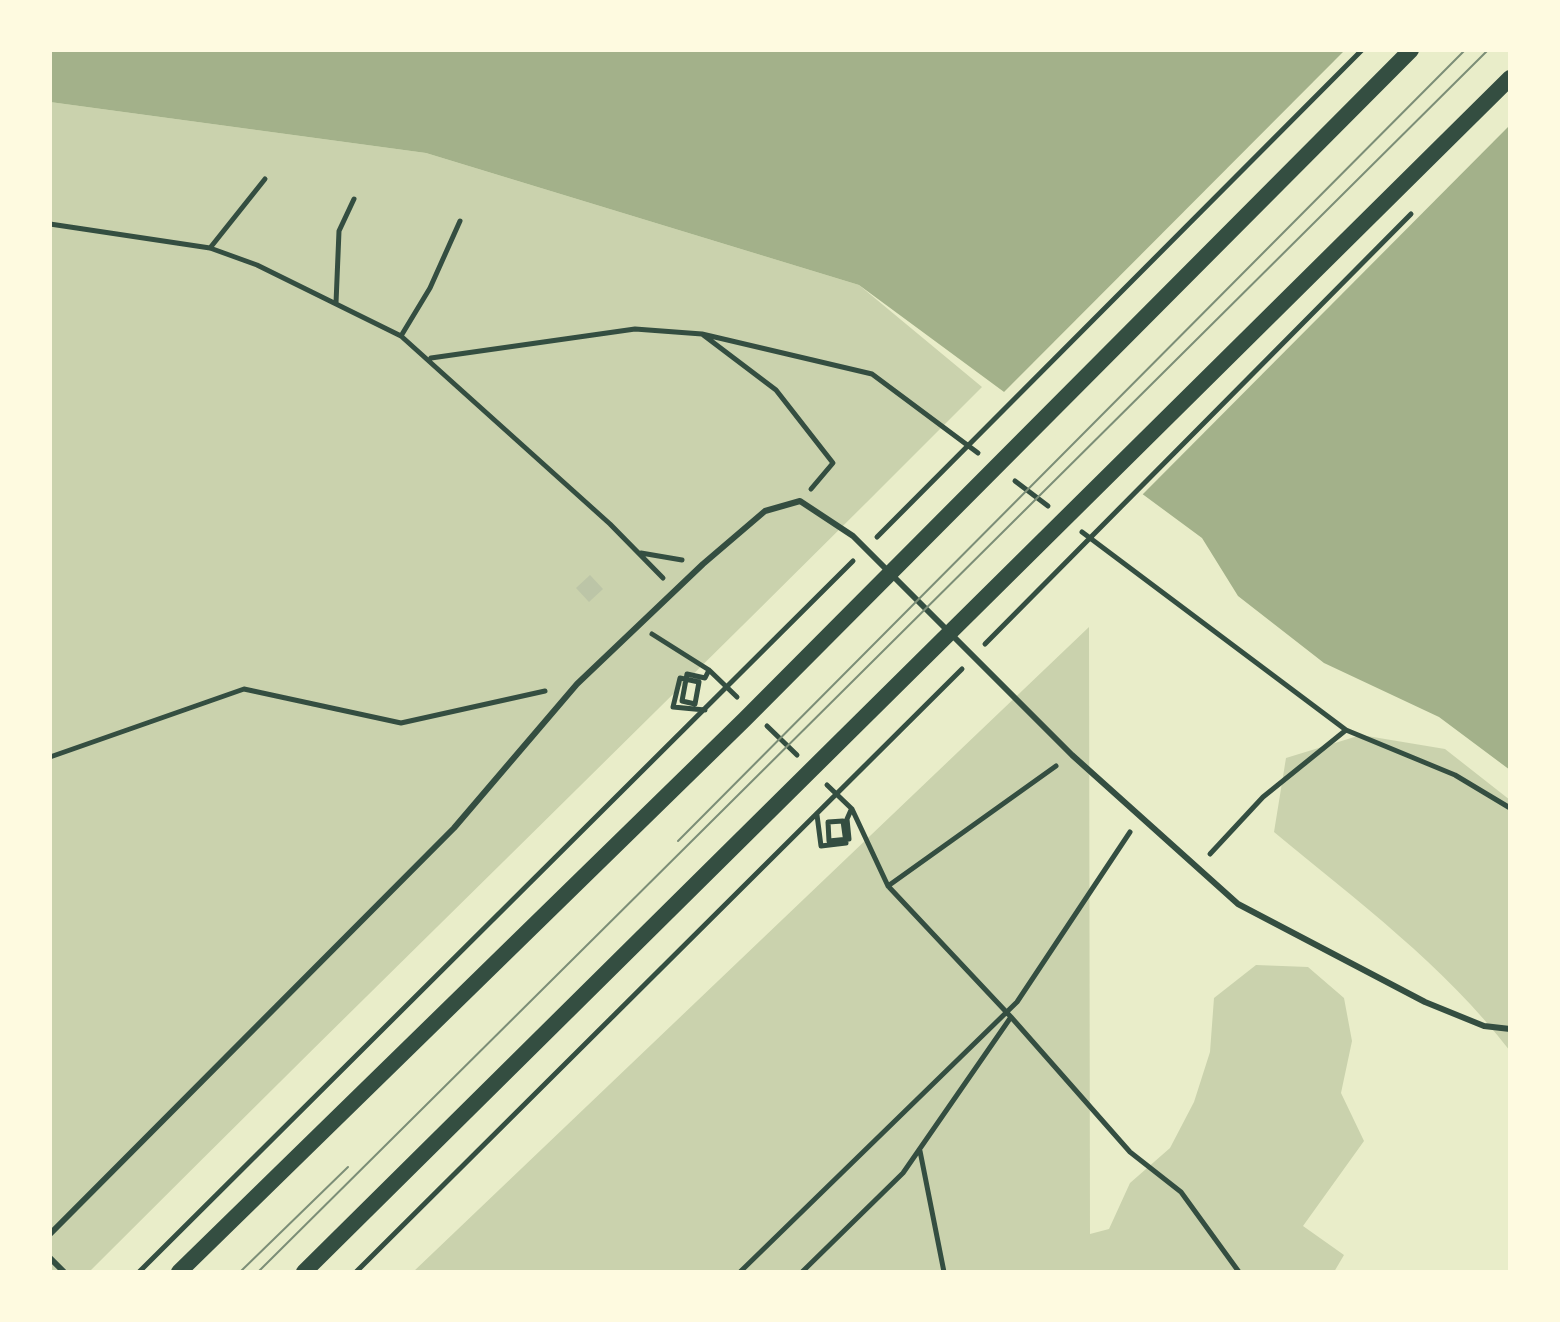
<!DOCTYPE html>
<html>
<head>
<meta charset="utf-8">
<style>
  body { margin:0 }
  #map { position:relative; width:1560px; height:1322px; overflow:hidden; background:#e9edc9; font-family:"Fira Sans",sans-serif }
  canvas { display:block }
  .frame { position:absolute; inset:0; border:52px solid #fefae0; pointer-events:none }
</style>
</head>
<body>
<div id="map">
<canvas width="1560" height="1322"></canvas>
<div class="frame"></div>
</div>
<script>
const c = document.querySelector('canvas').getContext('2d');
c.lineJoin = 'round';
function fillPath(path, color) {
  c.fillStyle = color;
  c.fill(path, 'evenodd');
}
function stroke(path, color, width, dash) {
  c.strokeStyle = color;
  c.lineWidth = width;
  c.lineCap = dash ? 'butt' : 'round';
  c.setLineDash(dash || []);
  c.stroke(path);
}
fillPath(new Path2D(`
  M 50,102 L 426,153 L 859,285 L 982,387 C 686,684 385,976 89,1272 L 50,1272 Z
  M 1089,627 L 1090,1234 L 1109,1229 L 1130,1183 L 1170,1148 L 1194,1102 L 1210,1052 L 1214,998 L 1256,965 L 1308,967 L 1344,998 L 1352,1041 L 1341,1093 L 1364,1141 L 1303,1226 L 1344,1255 L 1334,1272 L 413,1272 Z
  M 1361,735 L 1445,749 L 1510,800 L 1510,1051 C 1445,966 1356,900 1274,832 L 1286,758 Z`), '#cad2ad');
fillPath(new Path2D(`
  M 50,50 L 1510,50 L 1510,770 L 1439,717 L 1324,663 L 1238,596 L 1202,538 L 859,285 L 426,153 L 50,102 Z`), '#a3b18a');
fillPath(new Path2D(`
  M 1345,50 L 1510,50 L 1510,125 L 1140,497 L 1001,395 Z`), '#e9edc9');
fillPath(new Path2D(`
  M 590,575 L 603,589 L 589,602 L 576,588 Z`), '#bcc5a7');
stroke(new Path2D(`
  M 50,224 L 210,248 L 257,265 L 401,336 L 610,524 L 663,578
  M 210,248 L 265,179
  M 336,303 L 339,231 L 354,199
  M 702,334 L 872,374 L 978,453
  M 401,336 L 430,288 L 460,221
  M 431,358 L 635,329 L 702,334 L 776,390 L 833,463 L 811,489
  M 1015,481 L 1048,506
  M 1082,532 L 1346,730
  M 877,537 L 1362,50
  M 641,553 L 682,560
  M 652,634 L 709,670 L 737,697
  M 985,644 L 1411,214
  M 705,710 L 673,707 L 680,678 L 699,682 L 695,704 L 682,701 L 687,674 L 705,678 L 709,670
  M 767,726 L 797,755
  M 50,757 L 244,689 L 401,723 L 545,691
  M 827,785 L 852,809 L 888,886 L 1011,1017 L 1130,1152 L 1181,1192 L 1239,1272
  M 817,815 L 821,846 L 846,843 L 843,821 L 828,822 L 829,841 L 849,839 L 847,819 L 851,810
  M 1210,854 L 1263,797 L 1346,730 L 1455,775 L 1510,808
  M 888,886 L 1056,766
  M 920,1151 L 944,1272
  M 139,1272 L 853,561
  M 356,1272 L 962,669
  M 740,1272 L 1017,1002 L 1130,832
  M 802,1272 L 903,1173 L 1011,1017`), '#344e41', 5);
stroke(new Path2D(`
  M 50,1234 L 454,828 L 577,684 L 703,564 L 765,511 L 800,501 L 853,536 L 1072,755 L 1238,904 L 1425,1002 L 1484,1026 L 1510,1029
  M 50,1258 L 64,1272`), '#344e41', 6);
stroke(new Path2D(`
  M 179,1272 L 744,720 L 1411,50
  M 304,1272 L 1510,78`), '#344e41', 16);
stroke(new Path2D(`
  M 678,841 L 1465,50
  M 240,1272 L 348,1167
  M 258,1272 L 1488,50`), '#7c8e77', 2);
</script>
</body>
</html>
